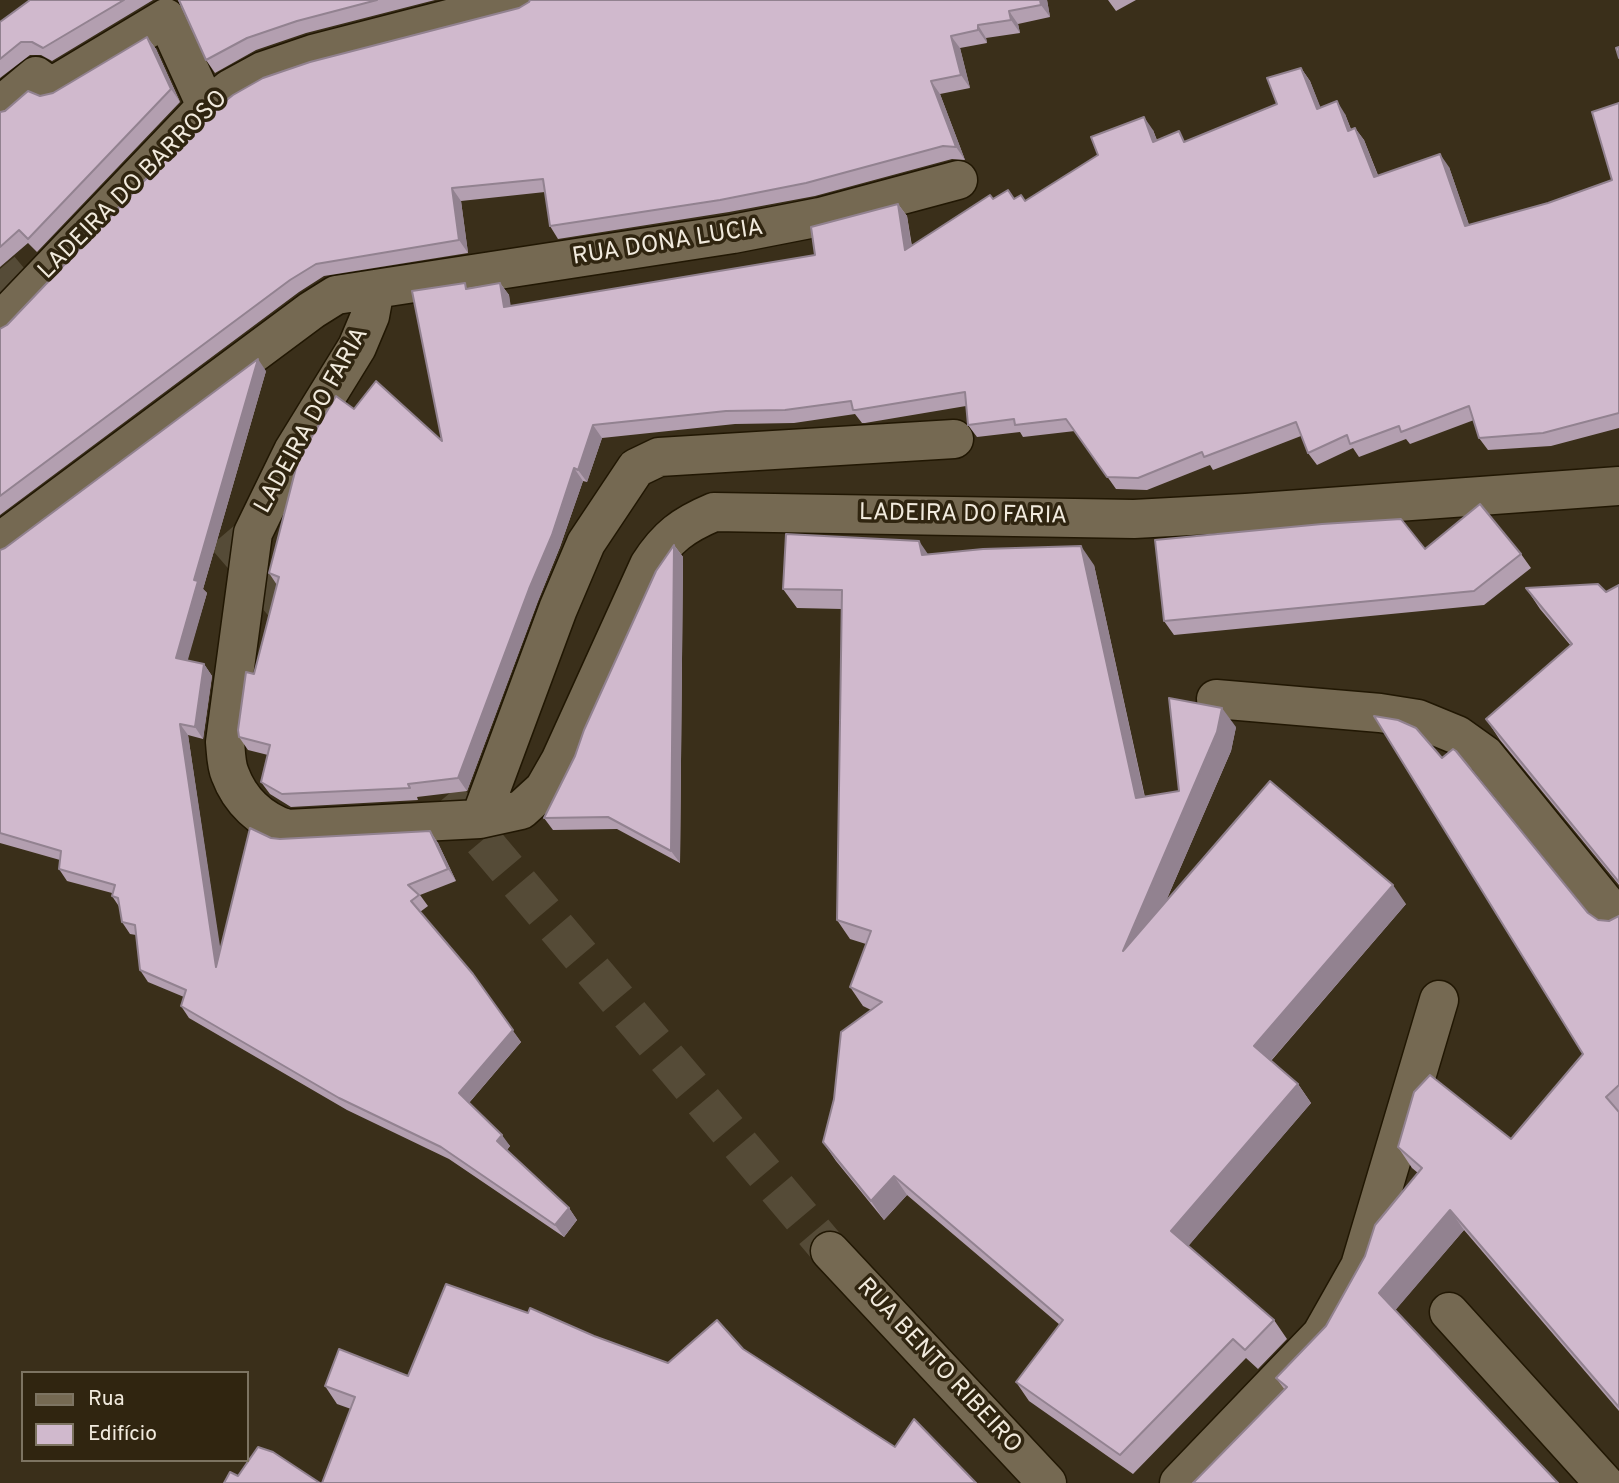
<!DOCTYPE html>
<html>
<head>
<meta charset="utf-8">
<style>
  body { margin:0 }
  #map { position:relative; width:1619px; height:1483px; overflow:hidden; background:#3a2f1a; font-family:Overpass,sans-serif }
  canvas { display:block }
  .legend { position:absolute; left:21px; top:1371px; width:228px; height:91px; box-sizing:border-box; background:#302510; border:2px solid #7d7462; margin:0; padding:9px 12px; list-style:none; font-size:21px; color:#f1eadd }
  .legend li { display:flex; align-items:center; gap:14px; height:35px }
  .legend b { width:35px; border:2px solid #7d7462 }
</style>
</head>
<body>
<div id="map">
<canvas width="1619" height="1483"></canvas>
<ul class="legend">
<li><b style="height:9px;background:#756952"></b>Rua</li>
<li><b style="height:19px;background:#d0b9cd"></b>Edifício</li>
</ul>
</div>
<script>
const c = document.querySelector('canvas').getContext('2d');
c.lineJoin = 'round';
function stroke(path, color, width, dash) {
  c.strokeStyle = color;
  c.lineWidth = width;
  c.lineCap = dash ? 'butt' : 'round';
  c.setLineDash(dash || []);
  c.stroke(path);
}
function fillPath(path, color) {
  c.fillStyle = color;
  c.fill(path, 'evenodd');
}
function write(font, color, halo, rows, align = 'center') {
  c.font = font + ' Overpass,sans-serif';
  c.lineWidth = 7;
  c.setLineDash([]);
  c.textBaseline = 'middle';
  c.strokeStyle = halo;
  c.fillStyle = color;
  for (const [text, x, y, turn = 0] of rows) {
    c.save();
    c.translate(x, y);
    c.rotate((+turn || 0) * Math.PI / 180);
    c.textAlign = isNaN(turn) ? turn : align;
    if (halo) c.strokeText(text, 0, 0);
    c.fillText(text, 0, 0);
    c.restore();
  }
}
stroke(new Path2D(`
  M 0,269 L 44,322
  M 187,491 L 309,634
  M 409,753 L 830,1251`), '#554b37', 38, [38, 19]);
const minor = new Path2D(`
  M 0,106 L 36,76 L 51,87 L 166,18 L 207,108
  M 375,289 L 733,234 L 820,217 L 958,180
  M 0,322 L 197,116 L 230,89 L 263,71 L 313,54 L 522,0
  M 0,542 L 312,310 L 336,295 L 375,289 L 370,316 L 357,347 L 293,451 L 253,533 L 225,742 C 226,752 226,765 230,774 C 240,801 261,820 287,829 L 480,819 L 521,810 L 544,789 L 560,761 L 649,565 C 667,537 683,525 714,512 L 1134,519 L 1246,513 L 1619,486
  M 1216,699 L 1380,713 L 1418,719 L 1457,735 L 1485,755 L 1619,920
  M 480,819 L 558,609 L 586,543 L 636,468 L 659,457 L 954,439
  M 830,1251 L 1047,1483
  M 1449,1312 L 1604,1483
  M 1179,1483 L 1321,1335 L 1360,1266 L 1439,1000`);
stroke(minor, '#211703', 41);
stroke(minor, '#756952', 38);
fillPath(new Path2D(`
  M 30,0 L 153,0 L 52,61 L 41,55 L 30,55 L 0,78 L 0,22 Z
  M 178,0 L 435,0 L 306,33 L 256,50 L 215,73 L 206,60 Z
  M 1047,0 L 1050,17 L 1018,24 L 1020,33 L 986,38 L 987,43 L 960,48 L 970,88 L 940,94 L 965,160 L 952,159 L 815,196 L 729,212 L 558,239 L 550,226 L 545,192 L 461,201 L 468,253 L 324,276 L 299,292 L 0,515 L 0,329 L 529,2 Z
  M 1108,0 L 1136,0 L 1116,11 Z
  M 147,37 L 156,49 L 180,102 L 37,252 L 28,243 L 0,267 L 0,112 L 40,96 L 53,93 Z
  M 1301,68 L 1310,81 L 1320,107 L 1345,114 L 1351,129 L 1355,128 L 1364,140 L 1378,175 L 1449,167 L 1469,225 L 1548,203 L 1612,180 L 1619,103 L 1619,428 L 1551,446 L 1488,450 L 1479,438 L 1474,420 L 1410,444 L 1406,439 L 1359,457 L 1353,448 L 1317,465 L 1308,453 L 1301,436 L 1213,470 L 1210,465 L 1147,490 L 1116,489 L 1075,431 L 1023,437 L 1020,432 L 977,437 L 968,425 L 966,406 L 865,423 L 862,423 L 855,414 L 794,423 L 735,424 L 602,438 L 587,482 L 583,481 L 560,547 L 538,601 L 467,791 L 417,797 L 418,800 L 291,807 L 270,794 L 261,782 L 268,755 L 248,750 L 239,737 L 254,674 L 277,585 L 269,573 L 354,409 L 442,441 L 468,288 L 500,283 L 509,295 L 510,306 L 815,255 L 898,204 L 907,216 L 912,246 L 1008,190 L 1014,199 L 1025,201 L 1153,130 L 1157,140 L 1186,141 L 1277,104 Z
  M 266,371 L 203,589 L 207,593 L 187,660 L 204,664 L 212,676 L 203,739 L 188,735 L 220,951 L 271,838 L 280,839 L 430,831 L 438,843 L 456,881 L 420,895 L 428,906 L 420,912 L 521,1042 L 469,1103 L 510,1146 L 507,1150 L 569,1208 L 577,1220 L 564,1237 L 449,1159 L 347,1110 L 189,1018 L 181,1006 L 184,997 L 148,982 L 140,970 L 136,935 L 130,934 L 122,922 L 120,908 L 112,896 L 112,893 L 67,881 L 59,869 L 60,860 L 0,843 L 0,550 L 5,548 Z
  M 674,545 L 683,557 L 680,863 L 617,829 L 553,830 L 544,818 L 575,756 Z
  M 1425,549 L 1521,554 L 1531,568 L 1484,605 L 1174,635 L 1164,621 Z
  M 928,554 L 1094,565 L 1145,797 L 1179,791 L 1236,727 L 1231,751 L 1166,901 L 1406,904 L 1271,1061 L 1298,1084 L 1311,1103 L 1188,1246 L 1274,1320 L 1287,1339 L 1258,1369 L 1246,1358 L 1133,1474 L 1029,1401 L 1016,1382 L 1060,1325 L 907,1195 L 884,1220 L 836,1161 L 823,1142 L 871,1010 L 863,1006 L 850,987 L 866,944 L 850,939 L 837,920 L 842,609 L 797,608 L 783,589 Z
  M 1619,585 L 1619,885 L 1500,740 L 1486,719 L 1571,646 L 1540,609 L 1526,588 L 1606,592 Z
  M 1442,758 L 1588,913 L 1598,920 L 1609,921 L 1619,916 L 1619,1411 L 1464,1230 L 1395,1310 L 1285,1390 L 1276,1378 L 1326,1326 L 1365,1256 L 1418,1173 L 1412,1168 L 1398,1147 L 1511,1139 L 1583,1054 Z
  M 594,1336 L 668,1363 L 743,1349 L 895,1447 L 351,1409 L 337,1404 L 325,1386 L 408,1376 Z`), '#b39fb0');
fillPath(new Path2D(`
  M 1040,0 L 1047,0 L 1050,17 L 1041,5 Z
  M 1009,11 L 1018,24 L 1020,33 L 1011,20 Z
  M 978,25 L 986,38 L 987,43 L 978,30 Z
  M 951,36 L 960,48 L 970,88 L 961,75 Z
  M 147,37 L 156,49 L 180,102 L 171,89 Z
  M 1301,68 L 1310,81 L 1326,121 L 1317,109 Z
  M 931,81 L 940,94 L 965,160 L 956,147 Z
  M 1337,101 L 1345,114 L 1356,143 L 1348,131 Z
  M 1144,117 L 1153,130 L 1162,155 L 1153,142 Z
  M 1355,128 L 1364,140 L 1383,189 L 1374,177 Z
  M 1440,154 L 1449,167 L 1474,239 L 1465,226 Z
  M 452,188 L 461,201 L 468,253 L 459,240 Z
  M 898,204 L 907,216 L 914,263 L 905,250 Z
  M 500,283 L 509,295 L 513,319 L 504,307 Z
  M 258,359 L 266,371 L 203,589 L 207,593 L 185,670 L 176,658 L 194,580 Z
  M 593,425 L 602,438 L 587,482 L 578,470 Z
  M 574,468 L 583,481 L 560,547 L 538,601 L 467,791 L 458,778 Z
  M 919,541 L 932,560 L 922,555 Z
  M 674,545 L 683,557 L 680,863 L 671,851 Z
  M 1081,546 L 1094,565 L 1149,817 L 1136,798 Z
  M 204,664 L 212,676 L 203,739 L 195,727 Z
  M 1222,708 L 1236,727 L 1231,751 L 1136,970 L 1123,951 Z
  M 180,724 L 188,735 L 225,979 L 216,967 Z
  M 430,831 L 438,843 L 456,881 L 448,869 Z
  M 1393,885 L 1406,904 L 1267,1065 L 1254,1046 Z
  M 473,974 L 521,1042 L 467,1105 L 459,1093 Z
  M 1298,1084 L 1311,1103 L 1185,1250 L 1171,1231 Z
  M 502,1135 L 510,1146 L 505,1152 L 497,1141 Z
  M 894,1176 L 907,1195 L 884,1220 L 871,1201 Z
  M 569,1208 L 577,1220 L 564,1237 L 555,1225 Z
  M 1450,1210 L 1464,1230 L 1393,1313 L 1379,1293 Z`), '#928290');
const building = new Path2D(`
  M 30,0 L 124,0 L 43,48 L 32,42 L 21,42 L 0,59 L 0,22 Z
  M 179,0 L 377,0 L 297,21 L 247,38 L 206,60 Z
  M 530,0 L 1040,0 L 1041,5 L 1009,11 L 1011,20 L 978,25 L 978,30 L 951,36 L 961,75 L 931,81 L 956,147 L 943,146 L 806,183 L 720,200 L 550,226 L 543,179 L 452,188 L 459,240 L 316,264 L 290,280 L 0,496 L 0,329 L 7,325 L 203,119 L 233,95 L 263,78 L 310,62 L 519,8 L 529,2 Z
  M 147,37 L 171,89 L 28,239 L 19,230 L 0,247 L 0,112 L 5,111 L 28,91 L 40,96 L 53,93 Z
  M 1619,47 L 1619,58 L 1616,48 Z
  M 1301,68 L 1317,109 L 1337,101 L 1348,131 L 1355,128 L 1374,177 L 1440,154 L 1465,226 L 1548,203 L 1612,180 L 1592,112 L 1619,103 L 1619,413 L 1543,433 L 1479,438 L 1469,406 L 1401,432 L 1399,426 L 1350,444 L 1347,435 L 1308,453 L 1296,422 L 1204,457 L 1202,452 L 1138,478 L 1107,477 L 1066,419 L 1015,425 L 1014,419 L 968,425 L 965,392 L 856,410 L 853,410 L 851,401 L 785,410 L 726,411 L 593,425 L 578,470 L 574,468 L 552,535 L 529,589 L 458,778 L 408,784 L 410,788 L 282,794 L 261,782 L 270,745 L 239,737 L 238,730 L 246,672 L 254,674 L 279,577 L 269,573 L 298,460 L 336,396 L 354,409 L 376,381 L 442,441 L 412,291 L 465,283 L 466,289 L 500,283 L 504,307 L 815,255 L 811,227 L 898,204 L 905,250 L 990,195 L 993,199 L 1008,190 L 1014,199 L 1021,195 L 1025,201 L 1098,155 L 1091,137 L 1144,117 L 1153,142 L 1179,131 L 1184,142 L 1277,104 L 1267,78 Z
  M 258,359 L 194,580 L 198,581 L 176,658 L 204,664 L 195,727 L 180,724 L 216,967 L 250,828 L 271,838 L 280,839 L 430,831 L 448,869 L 408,885 L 419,895 L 411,901 L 473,974 L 513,1030 L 459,1093 L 502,1135 L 497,1141 L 569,1208 L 555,1225 L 441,1147 L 339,1098 L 181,1006 L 186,990 L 140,970 L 135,925 L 122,922 L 118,898 L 112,896 L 115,885 L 59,869 L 61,851 L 0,833 L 0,550 L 5,548 Z
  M 1480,504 L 1521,554 L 1474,591 L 1164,621 L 1155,540 L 1322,524 L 1401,519 L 1425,549 Z
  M 786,534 L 919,541 L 922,555 L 983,549 L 1081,546 L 1136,798 L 1179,791 L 1169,698 L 1222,708 L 1217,732 L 1123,951 L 1270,781 L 1393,885 L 1254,1046 L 1298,1084 L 1171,1231 L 1274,1320 L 1245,1350 L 1233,1339 L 1120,1455 L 1016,1382 L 1063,1320 L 894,1176 L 871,1201 L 823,1142 L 834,1099 L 841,1032 L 882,1002 L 850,987 L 871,931 L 837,920 L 842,590 L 783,589 Z
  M 674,545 L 671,851 L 608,817 L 544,818 L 575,756 L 584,730 L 656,571 Z
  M 1598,584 L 1606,592 L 1619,585 L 1619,882 L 1486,719 L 1572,644 L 1526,588 Z
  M 1374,716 L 1398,720 L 1416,728 L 1442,758 L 1453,749 L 1456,751 L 1588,913 L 1598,920 L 1609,921 L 1619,916 L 1619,1085 L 1606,1097 L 1619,1112 L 1619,1407 L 1450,1210 L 1379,1293 L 1558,1483 L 1193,1483 L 1287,1387 L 1276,1378 L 1326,1326 L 1365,1256 L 1375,1225 L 1422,1168 L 1398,1147 L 1414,1092 L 1430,1075 L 1511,1139 L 1583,1054 Z
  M 446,1284 L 528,1313 L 530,1308 L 594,1336 L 668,1363 L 717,1320 L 743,1349 L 895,1447 L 914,1419 L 976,1483 L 322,1483 L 355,1397 L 325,1386 L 339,1349 L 408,1376 Z
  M 258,1447 L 273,1452 L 320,1483 L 224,1483 L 230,1472 L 238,1476 Z`);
fillPath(building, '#d0b9cd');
stroke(building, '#928290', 2);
write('24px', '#f1eadd', '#302510', [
  ["LADEIRA DO BARROSO",134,186,-45],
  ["RUA DONA LUCIA",668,244,-9],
  ["LADEIRA DO FARIA",313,421,-61],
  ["LADEIRA DO FARIA",963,516,1],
  ["RUA BENTO RIBEIRO",938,1367,47]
]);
</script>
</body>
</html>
